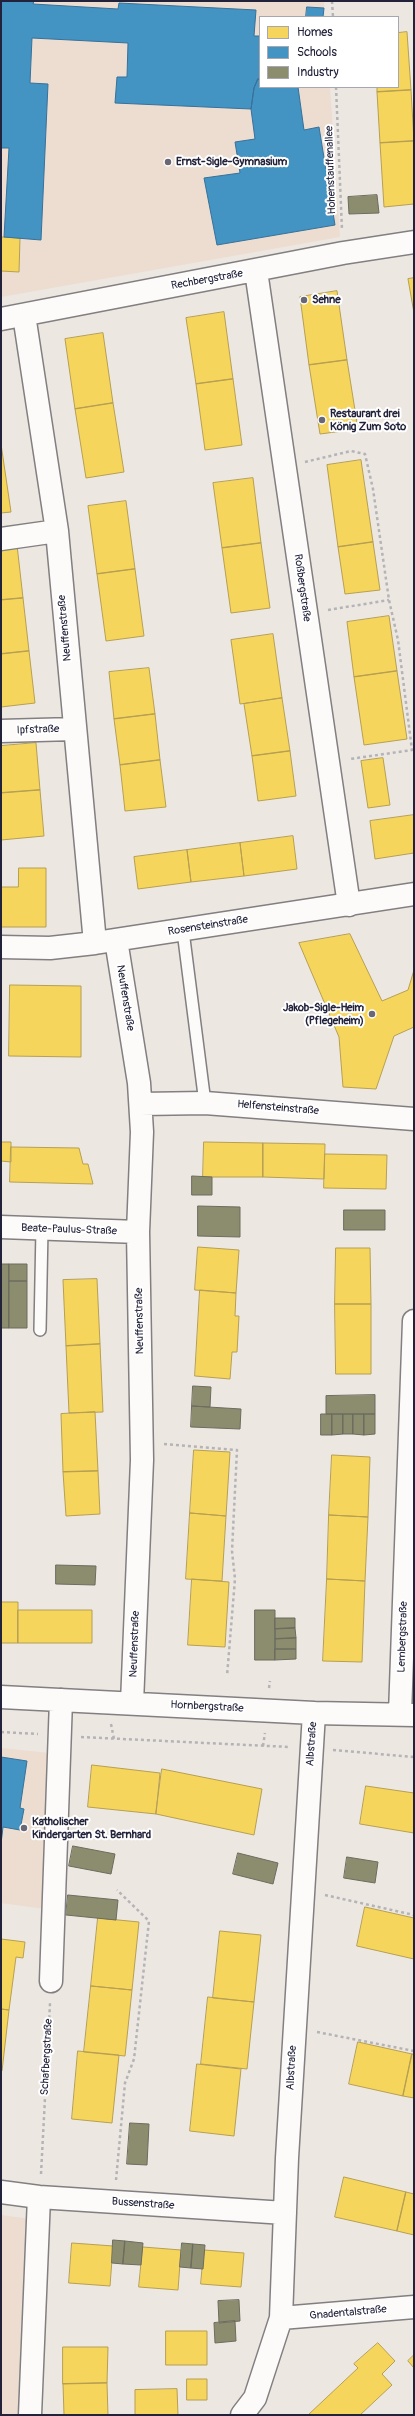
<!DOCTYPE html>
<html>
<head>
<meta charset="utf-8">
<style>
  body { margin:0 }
  #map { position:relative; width:415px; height:2416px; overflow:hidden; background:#ede7e1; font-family:Pangolin,sans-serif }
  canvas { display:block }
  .frame { position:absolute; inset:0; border:2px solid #22223b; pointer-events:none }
  .legend { position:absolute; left:259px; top:16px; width:140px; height:72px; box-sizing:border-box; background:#fff; border:1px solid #a7a7b1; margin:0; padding:5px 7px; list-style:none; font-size:12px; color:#22223b }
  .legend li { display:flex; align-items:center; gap:8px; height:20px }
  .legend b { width:20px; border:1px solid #a7a7b1 }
</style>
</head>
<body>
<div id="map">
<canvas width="415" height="2416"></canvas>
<div class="frame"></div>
<ul class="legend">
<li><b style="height:11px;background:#f6d55c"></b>Homes</li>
<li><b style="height:11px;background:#4393c3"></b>Schools</li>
<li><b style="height:11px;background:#8c8c6e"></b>Industry</li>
</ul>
</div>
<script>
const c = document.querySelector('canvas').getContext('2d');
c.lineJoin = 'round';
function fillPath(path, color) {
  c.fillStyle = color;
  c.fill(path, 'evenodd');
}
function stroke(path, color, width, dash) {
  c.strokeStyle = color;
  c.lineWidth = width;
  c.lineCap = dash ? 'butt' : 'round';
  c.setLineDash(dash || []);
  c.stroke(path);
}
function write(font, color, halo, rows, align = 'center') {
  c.font = font + ' Pangolin,sans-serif';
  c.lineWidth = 4;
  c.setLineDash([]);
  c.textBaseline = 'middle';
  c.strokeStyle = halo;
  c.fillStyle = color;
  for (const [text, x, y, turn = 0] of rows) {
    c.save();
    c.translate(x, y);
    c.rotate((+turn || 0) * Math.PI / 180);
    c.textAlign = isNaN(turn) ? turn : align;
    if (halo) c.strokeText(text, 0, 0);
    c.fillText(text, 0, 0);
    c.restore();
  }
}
fillPath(new Path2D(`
  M 1,1 L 324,1 L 325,17 L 260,17 L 260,87 L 330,87 L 340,237 L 1,297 Z
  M 1,1748 L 50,1753 L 45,1909 L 1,1903 Z
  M 1,2215 L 38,2220 L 30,2415 L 1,2415 Z`), '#ecddd0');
const homes = new Path2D(`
  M 407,32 L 411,90 L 377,92 L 377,87 L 398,87 L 398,33 Z
  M 411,90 L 414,141 L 380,143 L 377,92 Z
  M 414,141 L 414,204 L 384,207 L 380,143 Z
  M 1,237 L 20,238 L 19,272 L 1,271 Z
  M 414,278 L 414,313 L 408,279 Z
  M 337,291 L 347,360 L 309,365 L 300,297 Z
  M 224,312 L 233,379 L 196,384 L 186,318 Z
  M 103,333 L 113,403 L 75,409 L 65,339 Z
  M 347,360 L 358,429 L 320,434 L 309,365 Z
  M 233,379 L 242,445 L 205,450 L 196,384 Z
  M 113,403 L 124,472 L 86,478 L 75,409 Z
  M 1,444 L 11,512 L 1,513 Z
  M 361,460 L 373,542 L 338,547 L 327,465 Z
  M 253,478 L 261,543 L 222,548 L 213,483 Z
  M 126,501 L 135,569 L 97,574 L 88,506 Z
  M 373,542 L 380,590 L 345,594 L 338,547 Z
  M 261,543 L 270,608 L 231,613 L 222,548 Z
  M 17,545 L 23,598 L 1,600 L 1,547 Z
  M 135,569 L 144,636 L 106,641 L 97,574 Z
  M 23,598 L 29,651 L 1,654 L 1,600 Z
  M 389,616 L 397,671 L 354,677 L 347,622 Z
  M 273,634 L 282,698 L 240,704 L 231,640 Z
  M 29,651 L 35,703 L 1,707 L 1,654 Z
  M 149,668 L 155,714 L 114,719 L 109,672 Z
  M 397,671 L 407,739 L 364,745 L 354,677 Z
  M 282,698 L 290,751 L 252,756 L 244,704 Z
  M 155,714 L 160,760 L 120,765 L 114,719 Z
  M 36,743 L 40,790 L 1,793 L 1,746 Z
  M 290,751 L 296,796 L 258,801 L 252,756 Z
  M 383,758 L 390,805 L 368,808 L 361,761 Z
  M 160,760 L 166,807 L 125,811 L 120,765 Z
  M 40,790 L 44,836 L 1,840 L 1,793 Z
  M 414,815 L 414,853 L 375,859 L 370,821 Z
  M 293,836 L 297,869 L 244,876 L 240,843 Z
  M 240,843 L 244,876 L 191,882 L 187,850 Z
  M 187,850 L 191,882 L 138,889 L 134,857 Z
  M 19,868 L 46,868 L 46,927 L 1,927 L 1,887 L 18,887 Z
  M 350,934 L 382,1001 L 408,990 L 414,970 L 414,1027 L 394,1036 L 376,1089 L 343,1087 L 339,1037 L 299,943 Z
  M 10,985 L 81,986 L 81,1057 L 9,1056 Z
  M 1,1142 L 11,1142 L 11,1162 L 1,1161 Z
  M 204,1142 L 263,1143 L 263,1177 L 203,1177 Z
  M 263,1143 L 325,1144 L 324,1179 L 263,1177 Z
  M 11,1147 L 79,1148 L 83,1164 L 88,1164 L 93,1184 L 10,1182 Z
  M 325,1154 L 387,1155 L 386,1189 L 324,1188 Z
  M 198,1247 L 239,1250 L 236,1293 L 195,1290 Z
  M 336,1248 L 370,1248 L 371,1304 L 335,1304 Z
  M 97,1279 L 100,1344 L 66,1346 L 63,1280 Z
  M 200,1290 L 236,1293 L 235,1316 L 239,1316 L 237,1352 L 232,1352 L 230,1379 L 195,1376 Z
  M 335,1304 L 371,1304 L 371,1374 L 336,1374 Z
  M 100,1344 L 103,1412 L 69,1413 L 66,1346 Z
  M 95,1412 L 98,1471 L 63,1472 L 61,1414 Z
  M 194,1450 L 230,1452 L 226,1516 L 190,1513 Z
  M 332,1455 L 370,1457 L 368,1517 L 329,1515 Z
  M 98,1471 L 100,1514 L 66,1516 L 63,1472 Z
  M 190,1513 L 226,1516 L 222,1581 L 186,1579 Z
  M 329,1515 L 368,1517 L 365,1581 L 327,1579 Z
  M 192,1579 L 229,1582 L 225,1647 L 188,1645 Z
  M 327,1579 L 365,1581 L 362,1662 L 323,1661 Z
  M 1,1602 L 18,1602 L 18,1643 L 1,1643 Z
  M 18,1610 L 92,1610 L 92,1643 L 18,1643 Z
  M 92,1765 L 160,1773 L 156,1814 L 88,1807 Z
  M 162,1769 L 262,1789 L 254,1835 L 156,1814 Z
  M 366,1786 L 414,1793 L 414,1833 L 360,1824 Z
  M 365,1907 L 414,1918 L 414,1959 L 357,1946 Z
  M 98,1918 L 139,1922 L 132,1990 L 91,1986 Z
  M 220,1931 L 261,1935 L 254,2002 L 213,1998 Z
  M 1,1939 L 25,1942 L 23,1958 L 16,1957 L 9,2010 L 1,2009 Z
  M 91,1986 L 132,1990 L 125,2056 L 84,2052 Z
  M 208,1997 L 254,2002 L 247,2069 L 201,2064 Z
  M 1,2009 L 9,2010 L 2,2071 L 1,2071 Z
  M 358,2042 L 412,2054 L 403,2096 L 349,2084 Z
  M 78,2051 L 119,2055 L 112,2123 L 72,2119 Z
  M 412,2054 L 414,2054 L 414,2098 L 403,2096 Z
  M 197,2064 L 241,2069 L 234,2136 L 190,2131 Z
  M 344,2177 L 406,2192 L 397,2231 L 335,2217 Z
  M 406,2192 L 414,2194 L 414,2235 L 397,2231 Z
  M 72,2243 L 113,2246 L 110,2286 L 69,2283 Z
  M 143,2247 L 181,2250 L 178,2290 L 139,2287 Z
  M 204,2250 L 244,2253 L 241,2287 L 201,2284 Z
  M 166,2331 L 207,2331 L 207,2365 L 166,2365 Z
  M 378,2343 L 395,2361 L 382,2374 L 392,2385 L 360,2415 L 308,2415 L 358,2368 L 354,2364 Z
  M 63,2347 L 108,2347 L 107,2383 L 63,2384 Z
  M 414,2355 L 414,2368 L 408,2361 Z
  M 187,2379 L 207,2379 L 207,2400 L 187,2400 Z
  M 107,2383 L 108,2415 L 64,2415 L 63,2384 Z
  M 177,2389 L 178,2415 L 135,2415 L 135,2390 Z`);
fillPath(homes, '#f6d55c');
stroke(homes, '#b69f52', 1);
const schools = new Path2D(`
  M 1,1 L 34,1 L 33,4 L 118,9 L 119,3 L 256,10 L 254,36 L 260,36 L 260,79 L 258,79 L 254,88 L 251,109 L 115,103 L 117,77 L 127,77 L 128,43 L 32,38 L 30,83 L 48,84 L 41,240 L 4,237 L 9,148 L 1,148 Z
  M 307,7 L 324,8 L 323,17 L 306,17 Z
  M 258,79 L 260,79 L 260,87 L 298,87 L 304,130 L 319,127 L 335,225 L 217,245 L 204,178 L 240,173 L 235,142 L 255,139 L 251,109 L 254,88 Z
  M 1,1757 L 27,1761 L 20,1808 L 24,1809 L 20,1830 L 3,1827 L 1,1844 Z`);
fillPath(schools, '#4393c3');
stroke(schools, '#39719a', 1);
const industry = new Path2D(`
  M 377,195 L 379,213 L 349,214 L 348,197 Z
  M 192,1176 L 212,1177 L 212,1195 L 192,1195 Z
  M 198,1206 L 240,1207 L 240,1237 L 198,1236 Z
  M 344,1210 L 385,1210 L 385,1230 L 344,1230 Z
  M 1,1264 L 9,1264 L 9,1328 L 1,1328 Z
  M 9,1264 L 27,1264 L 27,1281 L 9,1281 Z
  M 9,1281 L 27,1281 L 27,1328 L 9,1328 Z
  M 193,1386 L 211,1387 L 210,1407 L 192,1406 Z
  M 375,1395 L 375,1414 L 326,1414 L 326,1396 Z
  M 192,1406 L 241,1409 L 240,1429 L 191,1427 Z
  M 321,1414 L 332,1414 L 332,1435 L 321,1435 Z
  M 332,1414 L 343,1414 L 343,1434 L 332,1435 Z
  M 343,1414 L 353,1414 L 353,1434 L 343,1434 Z
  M 353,1414 L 364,1414 L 364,1435 L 353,1434 Z
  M 364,1414 L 375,1414 L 375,1434 L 364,1435 Z
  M 56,1565 L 96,1566 L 95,1585 L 56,1584 Z
  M 255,1610 L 275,1610 L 275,1660 L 255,1660 Z
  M 275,1618 L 295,1618 L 295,1628 L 275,1629 Z
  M 295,1628 L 296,1638 L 275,1639 L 275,1629 Z
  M 296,1638 L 296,1649 L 275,1649 L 275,1639 Z
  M 275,1649 L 296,1649 L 296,1659 L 275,1660 Z
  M 73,1846 L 115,1854 L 111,1874 L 69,1866 Z
  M 238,1853 L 278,1863 L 273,1884 L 233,1874 Z
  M 347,1857 L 378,1862 L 375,1883 L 344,1878 Z
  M 68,1895 L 118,1900 L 116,1920 L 66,1915 Z
  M 130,2123 L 149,2124 L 147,2165 L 127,2164 Z
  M 113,2240 L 125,2241 L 123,2264 L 112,2263 Z
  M 125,2241 L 143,2243 L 141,2265 L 123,2264 Z
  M 182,2243 L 193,2244 L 191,2268 L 180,2267 Z
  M 193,2244 L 205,2245 L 203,2269 L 191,2268 Z
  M 239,2300 L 240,2321 L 219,2323 L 218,2301 Z
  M 235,2321 L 236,2341 L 215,2343 L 214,2323 Z`);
fillPath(industry, '#8c8c6e');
stroke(industry, '#6c6c5f', 1);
const service = new Path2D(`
  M 183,931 L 205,1103
  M 40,1330 L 42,1229`);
const minor = new Path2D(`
  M 256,271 L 349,905
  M 24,315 L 57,531 L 95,943
  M 1,319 L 343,253 L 414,242
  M 1,539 L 57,531
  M 1,731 L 74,729
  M 116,940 L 139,1083 L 142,1132 L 138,1232 L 142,1460 L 132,1703
  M 1,947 L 50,948 L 95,943 L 414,894
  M 141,1104 L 205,1103 L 414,1119
  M 1,1227 L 138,1232
  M 1,1697 L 314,1713 L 414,1715
  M 400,1714 L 414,1321
  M 51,1981 L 61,1700
  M 1,2192 L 39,2197 L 285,2213
  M 281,2318 L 414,2307
  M 30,2415 L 39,2197
  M 242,2415 L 255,2398 L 281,2318 L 287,2158 L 314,1713`);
stroke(service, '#827f81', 14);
stroke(minor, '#827f81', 25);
stroke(new Path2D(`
  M 332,1 L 333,17
  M 336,87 L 342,230
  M 305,462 L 351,451 L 365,454 L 373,489 L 389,600 L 398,640 L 412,750 L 350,759
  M 328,610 L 389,600
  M 164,1444 L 237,1450 L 232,1551 L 235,1579 L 227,1676
  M 269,1688 L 270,1681
  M 111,1724 L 114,1739
  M 1,1732 L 38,1734
  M 81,1737 L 290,1747
  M 263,1746 L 265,1733
  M 333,1750 L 414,1757
  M 325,1895 L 414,1915
  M 317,2032 L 414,2051
  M 41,2174 L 50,2003
  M 116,2180 L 125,2083 L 134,2059 L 149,1921 L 117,1890`), '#b4b3b6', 2.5, [3, 3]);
stroke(service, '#fcfbfa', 11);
stroke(minor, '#fcfbfa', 22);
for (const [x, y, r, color] of [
  [168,162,4,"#696775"],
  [304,300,4,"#696775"],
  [322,420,4,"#696775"],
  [372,1014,4,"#696775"],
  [24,1828,4,"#696775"]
]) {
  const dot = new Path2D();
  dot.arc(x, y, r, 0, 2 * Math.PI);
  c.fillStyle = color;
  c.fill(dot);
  stroke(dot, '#fff', 1.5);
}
write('bold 11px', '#22223b', '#fff', [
  ["Ernst-Sigle-Gymnasium",176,162],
  ["Sehne",312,300],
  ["Restaurant drei",330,414],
  ["König Zum Soto",330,427],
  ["Jakob-Sigle-Heim",364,1008,"right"],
  ["(Pflegeheim)",364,1021,"right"],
  ["Katholischer",32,1822],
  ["Kindergarten St. Bernhard",32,1835]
], 'left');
write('11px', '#22223b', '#fff', [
  ["Hohenstauffenallee",331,170,-92],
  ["Rechbergstraße",207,280,-10],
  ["Roßbergstraße",302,588,82],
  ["Neuffenstraße",65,628,-95],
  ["Ipfstraße",38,730,-2],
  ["Rosensteinstraße",208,926,-9],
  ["Neuffenstraße",125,998,81],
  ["Helfensteinstraße",278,1108,5],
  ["Beate-Paulus-Straße",69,1230,2],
  ["Neuffenstraße",140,1321,-91],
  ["Lembergstraße",403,1637,-88],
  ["Neuffenstraße",135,1644,-88],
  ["Hornbergstraße",207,1707,3],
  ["Albstraße",312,1744,-86],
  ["Schafbergstraße",47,2057,-87],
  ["Albstraße",292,2068,-87],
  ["Bussenstraße",143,2204,4],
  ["Gnadentalstraße",348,2313,-5]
]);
</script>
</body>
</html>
